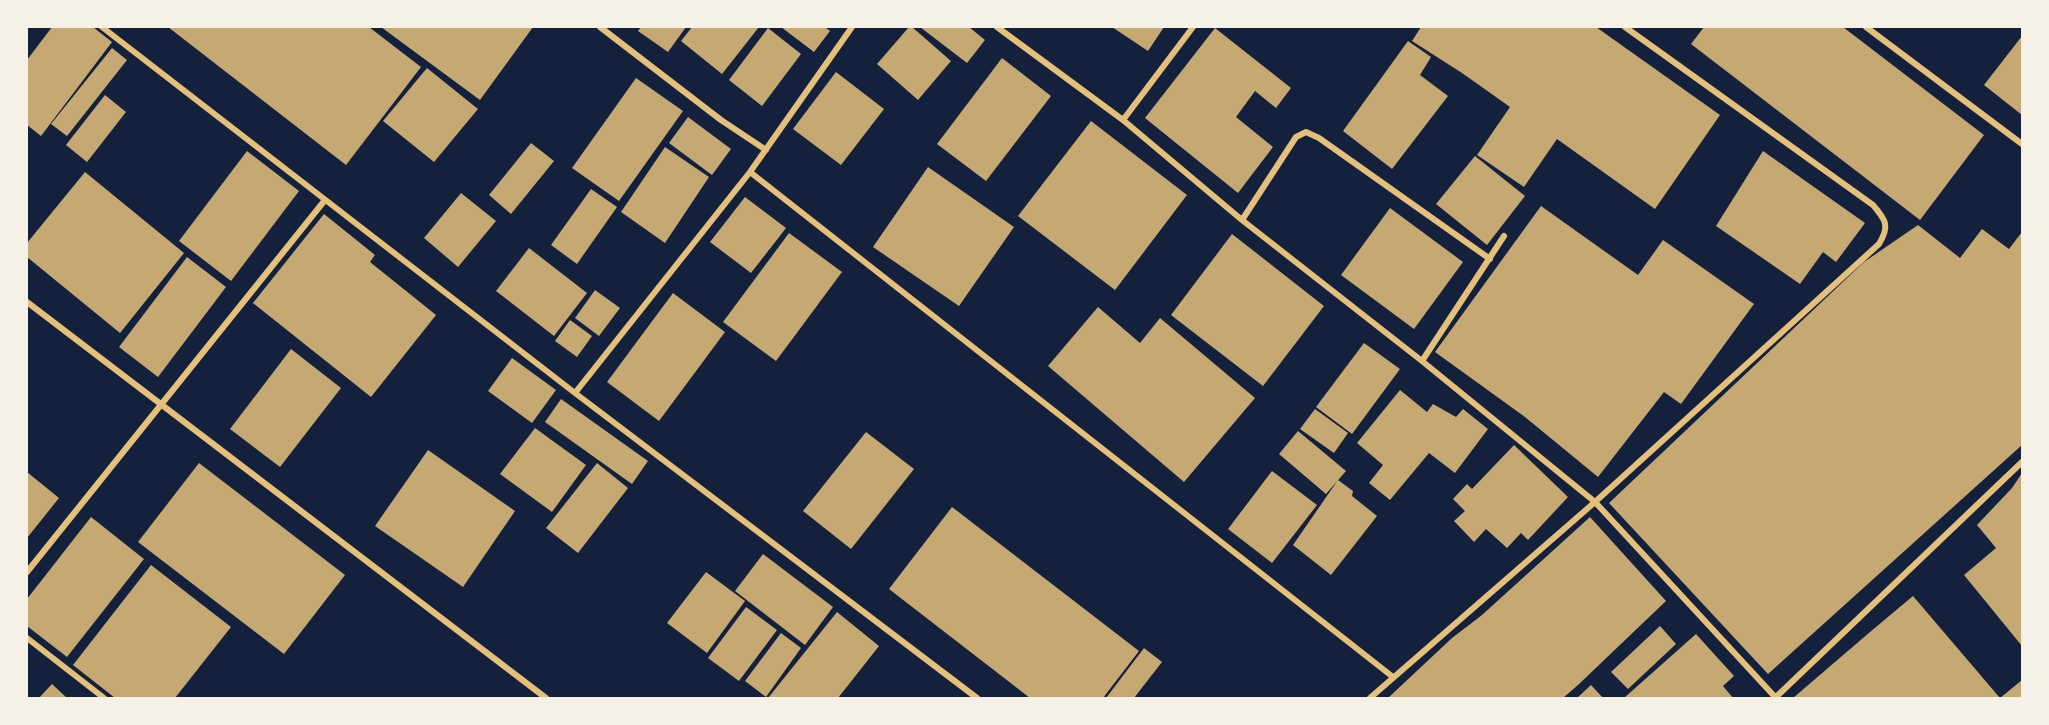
<!DOCTYPE html>
<html>
<head>
<meta charset="utf-8">
<style>
  body { margin:0 }
  #map { position:relative; width:2049px; height:725px; overflow:hidden; background:#14213d; font-family:Signika,sans-serif }
  canvas { display:block }
  .frame { position:absolute; inset:0; border:28px solid #f6f1e7; pointer-events:none }
</style>
</head>
<body>
<div id="map">
<canvas width="2049" height="725"></canvas>
<div class="frame"></div>
</div>
<script>
const c = document.querySelector('canvas').getContext('2d');
c.lineJoin = 'round';
function fillPath(path, color) {
  c.fillStyle = color;
  c.fill(path, 'evenodd');
}
function stroke(path, color, width, dash) {
  c.strokeStyle = color;
  c.lineWidth = width;
  c.lineCap = dash ? 'butt' : 'round';
  c.setLineDash(dash || []);
  c.stroke(path);
}
fillPath(new Path2D(`
  M 52,27 L 93,27 L 112,42 L 41,136 L 27,125 L 27,60 Z
  M 168,27 L 369,27 L 421,67 L 346,165 Z
  M 381,27 L 533,27 L 480,100 Z
  M 641,27 L 686,27 L 668,52 L 638,31 Z
  M 692,27 L 759,27 L 722,74 L 681,41 Z
  M 781,27 L 825,27 L 830,31 L 814,52 Z
  M 909,27 L 912,27 L 951,61 L 918,100 L 877,64 Z
  M 920,27 L 969,27 L 985,40 L 967,63 Z
  M 1112,27 L 1164,27 L 1148,51 Z
  M 1421,27 L 1596,27 L 1720,115 L 1655,209 L 1557,139 L 1524,187 L 1477,155 L 1510,107 L 1462,73 L 1412,41 Z
  M 1704,27 L 1843,27 L 1984,135 L 1920,220 L 1691,44 Z
  M 768,28 L 801,54 L 762,106 L 729,80 Z
  M 1215,28 L 1291,88 L 1276,108 L 1255,91 L 1236,117 L 1273,147 L 1238,193 L 1145,118 Z
  M 2022,36 L 2022,115 L 1984,85 Z
  M 1408,41 L 1431,57 L 1420,75 L 1448,96 L 1392,169 L 1343,131 Z
  M 112,48 L 127,60 L 67,136 L 51,124 Z
  M 1002,58 L 1051,96 L 986,181 L 937,144 Z
  M 427,68 L 478,109 L 434,162 L 383,121 Z
  M 836,72 L 884,109 L 841,165 L 793,129 Z
  M 636,78 L 683,111 L 619,201 L 572,168 Z
  M 105,95 L 126,112 L 87,162 L 66,145 Z
  M 688,117 L 731,149 L 712,175 L 669,143 Z
  M 1091,121 L 1187,195 L 1115,290 L 1018,216 Z
  M 531,143 L 554,161 L 511,214 L 489,195 Z
  M 665,147 L 709,177 L 665,243 L 621,212 Z
  M 247,151 L 299,191 L 231,281 L 179,241 Z
  M 1763,151 L 1865,223 L 1836,262 L 1823,252 L 1800,284 L 1716,226 Z
  M 1475,156 L 1525,196 L 1487,245 L 1436,204 Z
  M 928,167 L 1014,227 L 959,306 L 873,247 Z
  M 85,172 L 184,253 L 120,333 L 27,257 L 27,243 Z
  M 591,189 L 617,207 L 577,264 L 551,245 Z
  M 461,193 L 496,221 L 458,267 L 424,238 Z
  M 745,197 L 786,228 L 751,273 L 710,242 Z
  M 1541,206 L 1638,275 L 1663,240 L 1754,304 L 1681,404 L 1664,392 L 1598,477 L 1525,417 L 1435,352 Z
  M 1390,208 L 1463,262 L 1414,329 L 1341,275 Z
  M 324,214 L 375,255 L 370,262 L 436,315 L 371,397 L 253,303 Z
  M 1918,225 L 1960,258 L 1982,229 L 2009,249 L 2022,232 L 2022,445 L 1768,674 L 1609,503 L 1864,262 Z
  M 789,233 L 842,272 L 776,361 L 723,322 Z
  M 1232,234 L 1324,306 L 1263,386 L 1171,315 Z
  M 529,248 L 587,293 L 554,336 L 496,291 Z
  M 187,257 L 226,287 L 158,377 L 119,347 Z
  M 595,290 L 620,308 L 599,336 L 575,318 Z
  M 673,293 L 725,332 L 659,421 L 607,382 Z
  M 1098,307 L 1140,343 L 1160,318 L 1255,398 L 1184,482 L 1048,366 Z
  M 570,320 L 592,336 L 577,357 L 555,341 Z
  M 1364,343 L 1400,369 L 1352,434 L 1316,407 Z
  M 291,349 L 341,388 L 280,467 L 230,429 Z
  M 512,358 L 556,390 L 532,423 L 488,391 Z
  M 1400,390 L 1427,412 L 1433,404 L 1456,417 L 1463,409 L 1488,429 L 1455,473 L 1429,453 L 1390,500 L 1369,483 L 1383,465 L 1357,443 Z
  M 561,399 L 648,461 L 632,484 L 545,422 Z
  M 1315,409 L 1348,433 L 1334,453 L 1300,429 Z
  M 535,428 L 586,465 L 552,512 L 500,474 Z
  M 1298,431 L 1346,471 L 1326,494 L 1279,454 Z
  M 866,432 L 914,469 L 851,549 L 803,511 Z
  M 1514,445 L 1568,497 L 1528,540 L 1521,533 L 1507,548 L 1486,529 L 1474,542 L 1454,521 L 1465,511 L 1453,499 L 1467,484 L 1472,489 Z
  M 428,450 L 515,511 L 463,587 L 375,526 Z
  M 199,463 L 345,575 L 284,654 L 138,542 Z
  M 597,463 L 628,488 L 578,553 L 546,528 Z
  M 1272,471 L 1317,505 L 1272,563 L 1228,529 Z
  M 27,472 L 59,498 L 27,538 Z
  M 2022,473 L 2022,646 L 1964,575 L 1996,548 L 1977,525 L 2012,488 Z
  M 1338,480 L 1353,491 L 1352,496 L 1377,516 L 1331,575 L 1293,545 Z
  M 952,507 L 1139,651 L 1103,698 L 1030,698 L 889,589 Z
  M 91,517 L 144,559 L 67,657 L 27,626 L 27,599 Z
  M 1590,517 L 1666,601 L 1578,685 L 1563,698 L 1388,698 L 1452,638 L 1482,615 Z
  M 763,554 L 833,607 L 805,645 L 735,591 Z
  M 151,565 L 231,627 L 175,698 L 115,698 L 73,665 Z
  M 706,572 L 745,601 L 707,653 L 667,623 Z
  M 1913,596 L 2000,698 L 1793,698 L 1870,632 Z
  M 746,607 L 777,630 L 739,681 L 708,658 Z
  M 837,612 L 879,646 L 838,698 L 768,698 Z
  M 1660,626 L 1676,644 L 1628,689 L 1611,672 Z
  M 781,633 L 801,648 L 766,697 L 745,681 Z
  M 1696,634 L 1734,676 L 1723,686 L 1733,698 L 1624,698 Z
  M 1144,648 L 1162,662 L 1134,698 L 1106,698 Z
  M 2022,680 L 2022,698 L 2000,698 Z
  M 52,684 L 67,698 L 39,698 Z
  M 1591,685 L 1603,698 L 1577,698 Z`), '#c6a872');
stroke(new Path2D(`
  M 102,27 L 575,393 L 977,698
  M 600,27 L 721,120 L 766,150
  M 997,27 L 1123,120 L 1242,220 L 1422,361 L 1595,502 L 1776,698
  M 1866,27 L 2022,144
  M 1123,120 L 1193,27
  M 750,172 L 1393,677
  M 1242,220 L 1296,137 L 1306,132 L 1319,138 L 1490,259
  M 27,302 L 546,698
  M 1422,361 L 1504,236
  M 575,393 L 750,172 L 852,27
  M 27,572 L 325,200
  M 27,638 L 104,698
  M 1370,698 L 1595,502 L 1879,244 C 1890,226 1886,220 1873,205 L 1625,27
  M 1775,698 L 2022,462`), '#e5c07b', 6);
</script>
</body>
</html>
